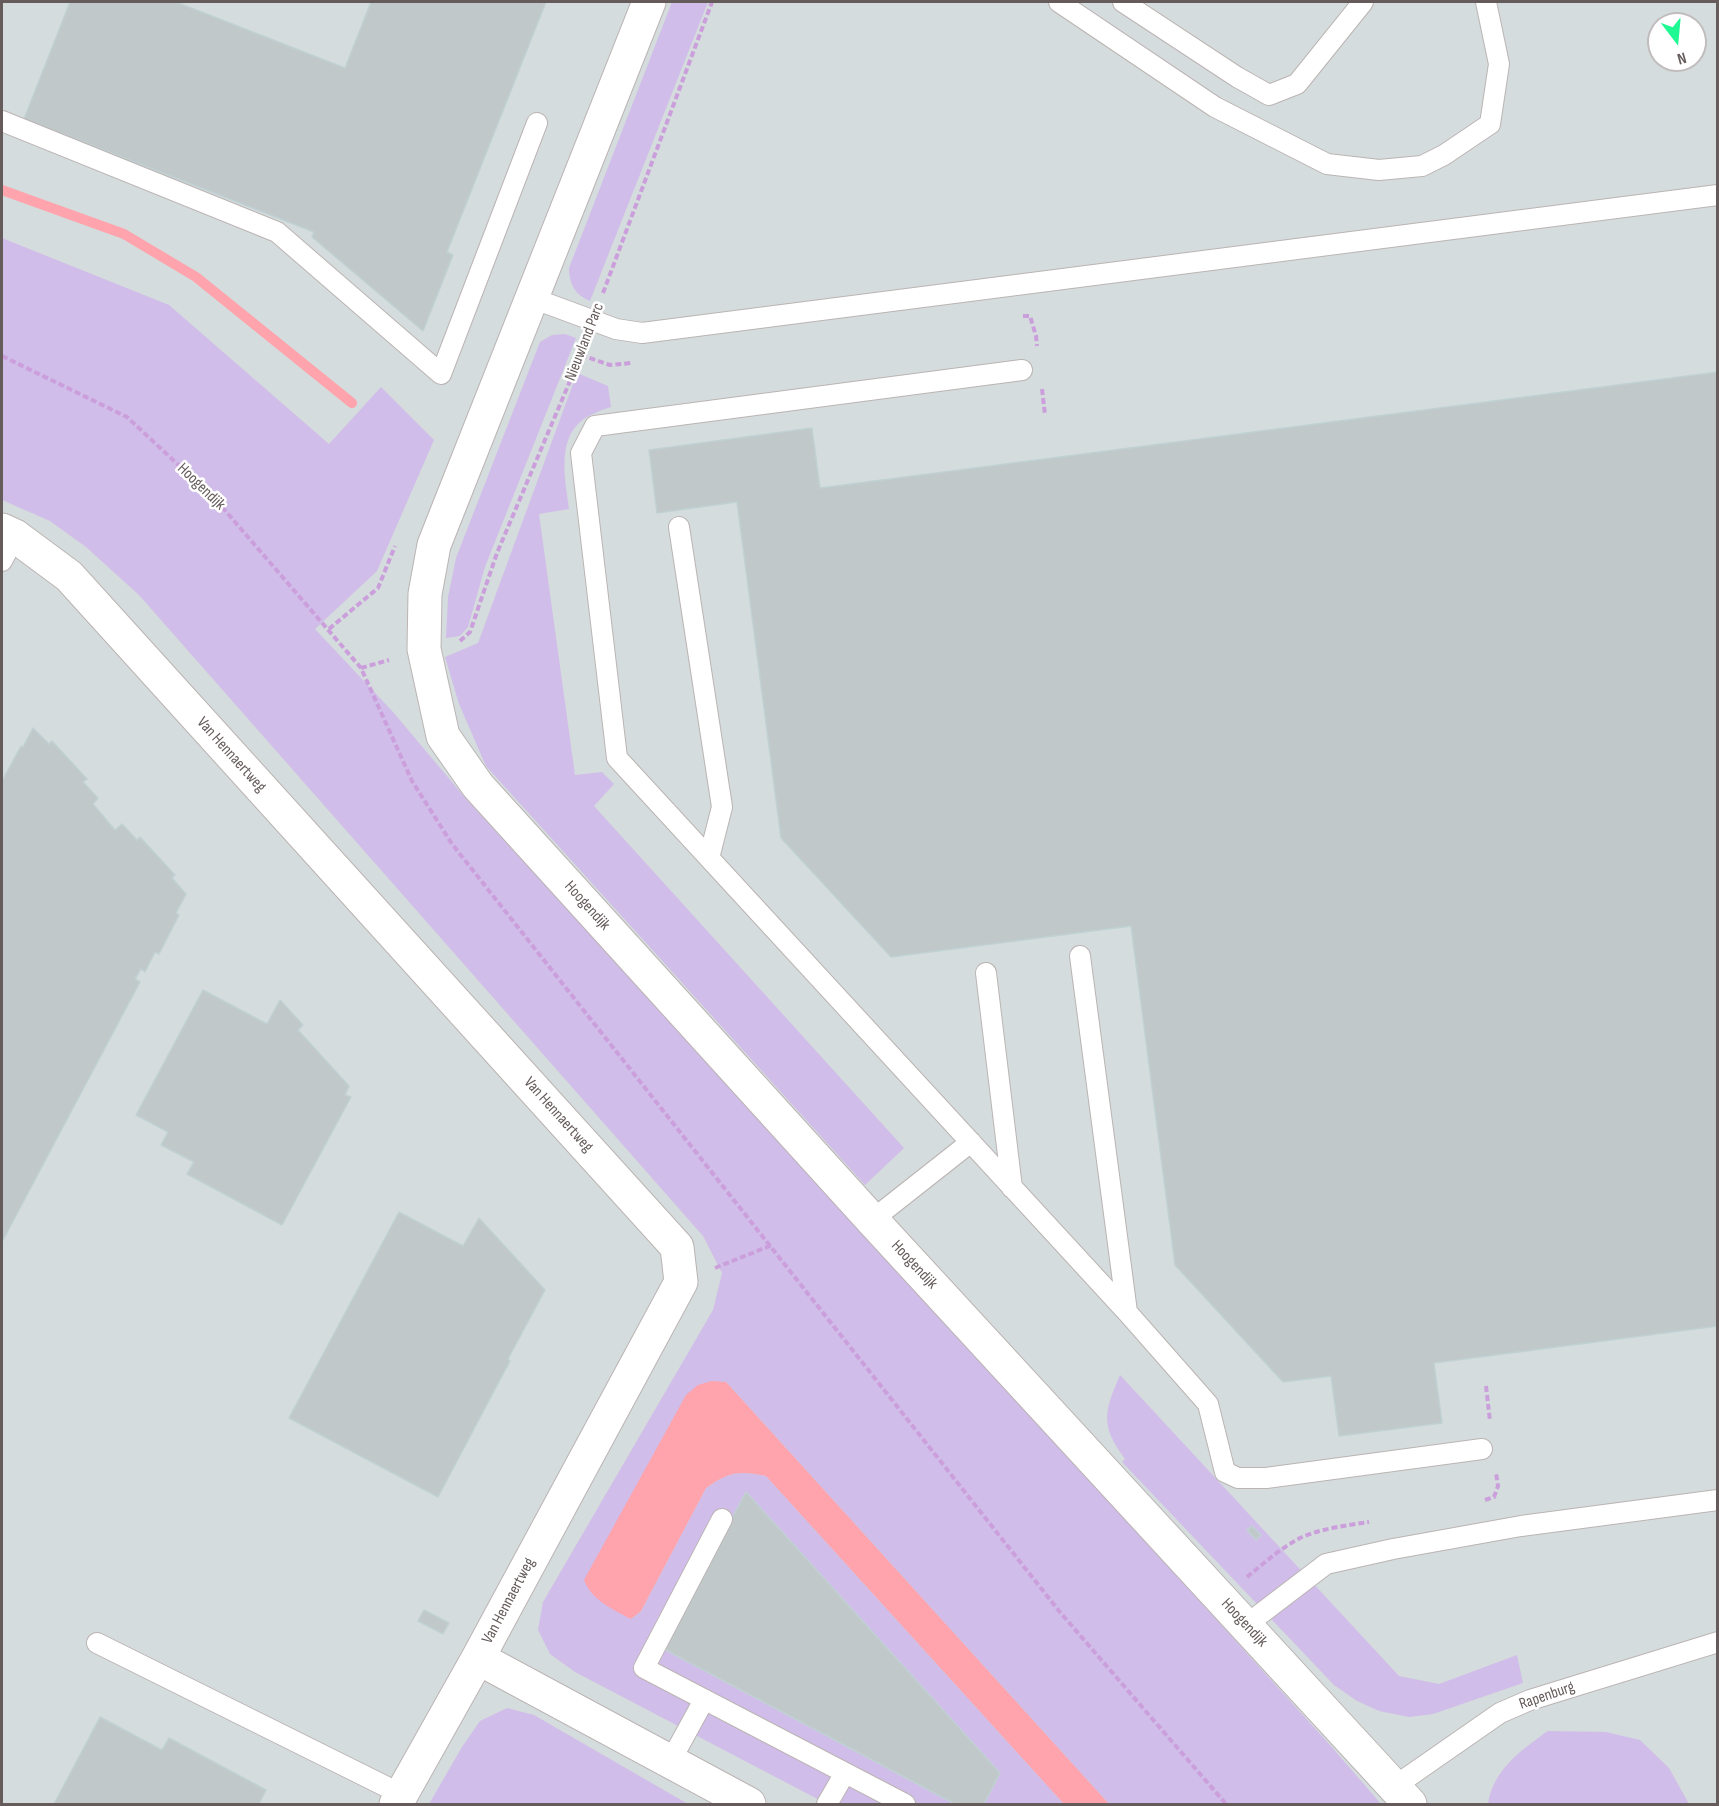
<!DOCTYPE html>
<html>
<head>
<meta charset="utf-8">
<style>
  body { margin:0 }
  #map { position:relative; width:1719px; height:1806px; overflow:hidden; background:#e3ecef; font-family:"Sofia Sans Condensed",sans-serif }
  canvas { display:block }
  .frame { position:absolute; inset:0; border:3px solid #655b5b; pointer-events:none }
  .north { position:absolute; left:1647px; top:12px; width:60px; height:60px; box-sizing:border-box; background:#fff; border:2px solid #c1bdbd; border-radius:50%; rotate:164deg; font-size:16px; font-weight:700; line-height:24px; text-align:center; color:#655b5b }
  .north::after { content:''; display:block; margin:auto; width:21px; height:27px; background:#20f894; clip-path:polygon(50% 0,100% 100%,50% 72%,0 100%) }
</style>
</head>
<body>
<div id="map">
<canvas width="1719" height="1806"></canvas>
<div class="frame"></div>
<div class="north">N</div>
</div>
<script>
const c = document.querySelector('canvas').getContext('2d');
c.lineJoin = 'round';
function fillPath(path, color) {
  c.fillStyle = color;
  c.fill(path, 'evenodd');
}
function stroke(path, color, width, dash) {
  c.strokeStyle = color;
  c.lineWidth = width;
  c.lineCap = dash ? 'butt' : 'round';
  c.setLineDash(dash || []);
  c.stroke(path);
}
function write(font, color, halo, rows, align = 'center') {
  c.font = font + ' "Sofia Sans Condensed",sans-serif';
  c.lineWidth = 5;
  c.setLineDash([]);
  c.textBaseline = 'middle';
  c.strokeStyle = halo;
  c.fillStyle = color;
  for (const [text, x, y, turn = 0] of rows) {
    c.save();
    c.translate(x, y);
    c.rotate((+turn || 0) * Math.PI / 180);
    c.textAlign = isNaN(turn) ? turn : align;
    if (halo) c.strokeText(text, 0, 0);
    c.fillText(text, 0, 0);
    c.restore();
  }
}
fillPath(new Path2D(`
  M 2,2 L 1717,2 L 1717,1804 L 2,1804 ZM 1659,24 L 1695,24 L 1695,60 L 1659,60 Z`), '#d5dcdd');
fillPath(new Path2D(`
  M 672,2 L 708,2 L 590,301 C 575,295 569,284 569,268 Z
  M 2,238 L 169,305 L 329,444 L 381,387 L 434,440 L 377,571 L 315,629 L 393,712 L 467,800 L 1057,1444 L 1330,1745 L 1381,1804 L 1109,1804 L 726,1382 L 631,1619 L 641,1611 L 706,1488 C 728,1472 739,1470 766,1476 L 1064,1804 L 827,1804 L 575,1672 L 550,1654 L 538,1630 L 543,1602 L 713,1310 L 722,1273 L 703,1236 L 139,595 L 86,547 L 50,521 L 2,500 Z
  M 565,334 L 576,338 L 485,567 L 468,627 L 460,636 L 446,638 L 448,597 L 456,558 L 540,342 L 552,335 Z
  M 577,373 L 608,386 L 611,407 C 599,411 587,415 578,424 C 557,445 566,484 569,509 L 539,514 L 575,775 L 602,772 L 614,784 L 594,806 L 904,1148 L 865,1185 L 486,766 L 459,704 L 445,657 L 478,643 Z
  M 1120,1375 L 1399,1676 L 1439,1684 L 1517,1655 L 1523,1683 L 1433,1714 L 1409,1717 L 1379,1711 L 1357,1701 L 1334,1685 L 1122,1462 L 1125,1459 C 1100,1425 1104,1412 1120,1375 Z
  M 507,1708 L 534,1715 L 688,1804 L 429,1804 L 462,1747 L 480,1721 Z
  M 1548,1731 L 1606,1732 L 1640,1740 L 1669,1768 L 1689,1804 L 1488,1804 C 1493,1770 1521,1750 1548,1731 Z`), '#d1bde9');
fillPath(new Path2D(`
  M 712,1381 L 726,1382 L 1109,1804 L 1064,1804 L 766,1476 C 739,1470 728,1472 706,1488 L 641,1611 L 631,1619 C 612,1609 592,1600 584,1580 L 686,1395 L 698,1385 Z`), '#ffa3ac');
stroke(new Path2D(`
  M 2,190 L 124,234 L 196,277 L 352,403`), '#ffa3ac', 10);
const building = new Path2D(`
  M 70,2 L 176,2 L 345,68 L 371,2 L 546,2 L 447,252 L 453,255 L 423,331 L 312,237 L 314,232 L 24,119 Z
  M 1718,372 L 1718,1326 L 1434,1363 L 1442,1423 L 1339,1436 L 1331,1376 L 1283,1382 L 1175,1265 L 1131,926 L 891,957 L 781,838 L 737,502 L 657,513 L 649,450 L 812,428 L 820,488 Z
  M 33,728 L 49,744 L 52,741 L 87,779 L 83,782 L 98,798 L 93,804 L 115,830 L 122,824 L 137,840 L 140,837 L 175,875 L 172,878 L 186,894 L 176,913 L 179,915 L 159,954 L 155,952 L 145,972 L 141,969 L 135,979 L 140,982 L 2,1242 L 2,781 L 21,746 L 23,747 Z
  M 203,990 L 267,1024 L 280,1000 L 303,1025 L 298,1030 L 349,1086 L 345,1095 L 351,1097 L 282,1225 L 187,1174 L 194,1162 L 161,1145 L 168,1132 L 136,1115 Z
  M 399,1212 L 463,1246 L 479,1218 L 545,1290 L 508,1359 L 510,1361 L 438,1497 L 289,1418 Z
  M 746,1492 L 1000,1773 L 984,1804 L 955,1804 L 662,1648 Z
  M 1252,1526 L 1261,1535 L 1256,1540 L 1247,1530 Z
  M 424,1610 L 449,1623 L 443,1634 L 418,1621 Z
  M 100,1717 L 162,1750 L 169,1738 L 266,1790 L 259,1804 L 54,1804 Z`);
fillPath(building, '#c0c8ca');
stroke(building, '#c0d1d4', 1.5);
const service = new Path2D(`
  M 1059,2 L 1215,107 L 1327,164 L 1379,170 L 1422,166 L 1444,155 L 1490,124 L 1499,64 L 1486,2
  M 1123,2 L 1237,77 L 1269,95 L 1297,84 L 1363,2
  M 2,121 L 277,232 L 441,374 L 537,123
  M 532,298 L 616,329 L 642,333 L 1718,195
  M 1022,370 L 595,426 L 581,453 L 617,758 L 1127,1312 L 1208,1404 L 1225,1472 L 1238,1478 L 1266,1478 L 1482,1449
  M 679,527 L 722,807 L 709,858
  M 2,561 L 15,536
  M 1080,956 L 1127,1312
  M 986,973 L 1012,1188
  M 872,1220 L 971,1142
  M 722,1519 L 644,1668 L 905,1804
  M 1246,1625 L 1326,1564 L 1393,1549 L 1521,1526 L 1718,1500
  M 97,1643 L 401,1794
  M 670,1762 L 704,1700
  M 1395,1786 L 1500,1713 L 1530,1700 L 1718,1642
  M 827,1804 L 845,1773`);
const minor = new Path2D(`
  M 649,2 L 434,545 L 425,594 L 424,649 L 443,736 L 478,786 L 872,1220 L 1410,1804
  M 2,530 L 15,536 L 69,576 L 677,1247 L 681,1282 L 478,1658 L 396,1804
  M 478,1658 L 749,1804`);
stroke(service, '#bbb4b3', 22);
stroke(minor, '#bbb4b3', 35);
stroke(new Path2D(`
  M 603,293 L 712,2
  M 1023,316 L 1030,316 L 1036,336 L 1037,346
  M 581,355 L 610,365 L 631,363
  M 2,356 L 127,417 L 216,500 L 361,668 L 412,781 L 452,844 L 1059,1611 L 1226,1804
  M 1042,389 L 1045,415
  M 329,629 L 378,588 L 395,546
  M 460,641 L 470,632 L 497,553 L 584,348
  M 361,668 L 389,660
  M 715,1268 L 772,1245
  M 1486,1386 L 1490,1421
  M 1485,1500 L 1494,1497 L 1498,1486 L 1496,1473
  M 1247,1577 C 1264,1563 1281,1548 1300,1538 C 1319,1529 1348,1525 1369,1522`), '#cb9fdc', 4, [6, 3]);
stroke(service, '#fff', 20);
stroke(minor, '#fff', 33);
write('16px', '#655b5b', '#fff', [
  ["Nieuwland Parc",585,342,-69],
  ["Hoogendijk",201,487,44],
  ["Van Hennaertweg",231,755,48],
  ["Hoogendijk",587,906,48],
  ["Van Hennaertweg",558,1115,48],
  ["Hoogendijk",914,1265,47],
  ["Van Hennaertweg",509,1601,-62],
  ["Hoogendijk",1244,1623,47],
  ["Rapenburg",1547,1696,-19]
]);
</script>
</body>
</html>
